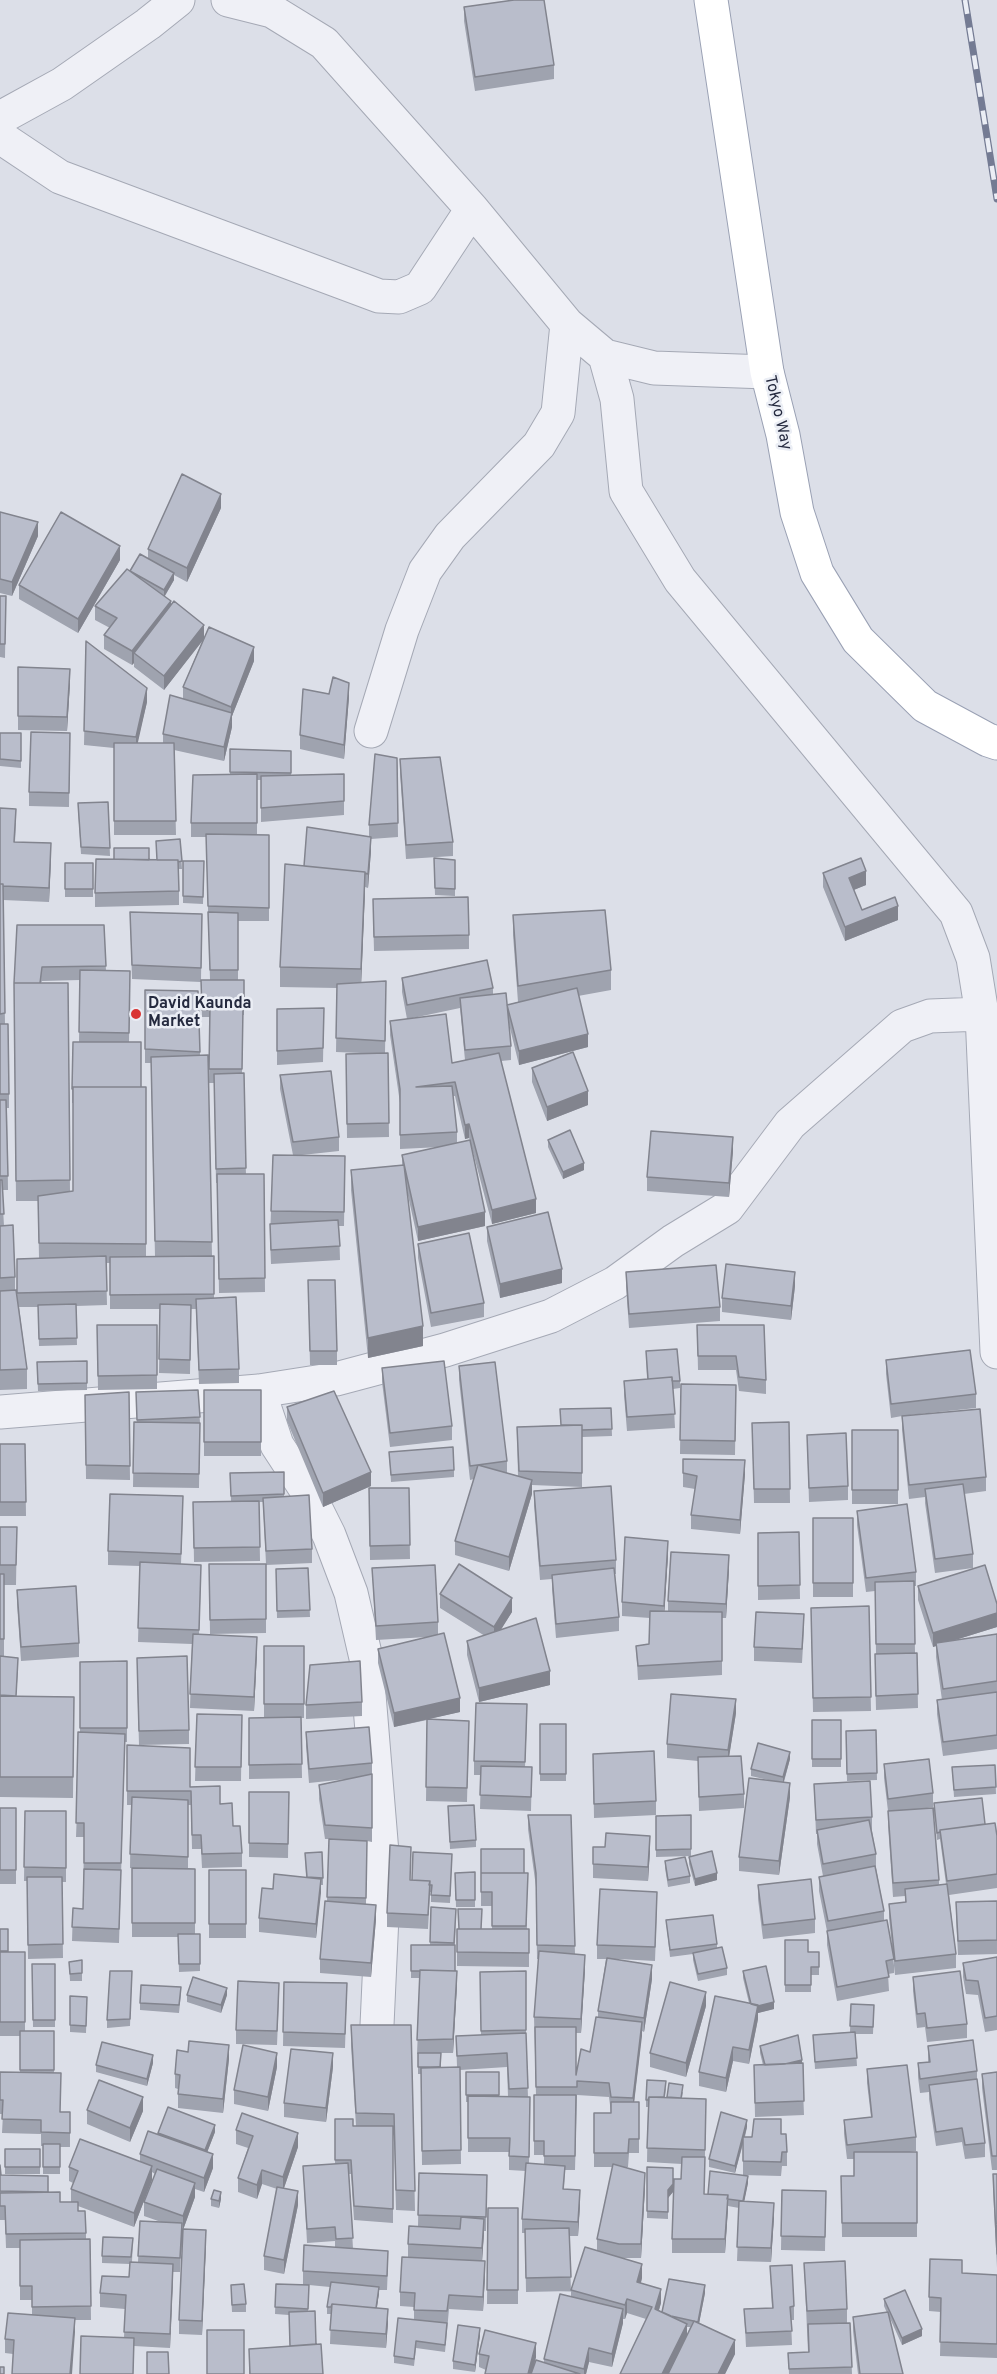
<!DOCTYPE html>
<html>
<head>
<meta charset="utf-8">
<style>
  body { margin:0 }
  canvas { display:block; background:#dcdfe8 }
</style>
</head>
<body>
<canvas width="997" height="2374"></canvas>
<script>
const c = document.querySelector('canvas').getContext('2d');
c.lineJoin = 'round';
function stroke(path, color, width, dash) {
  c.strokeStyle = color;
  c.lineWidth = width;
  c.lineCap = dash ? 'butt' : 'round';
  c.setLineDash(dash || []);
  c.stroke(path);
}
function fillPath(path, color) {
  c.fillStyle = color;
  c.fill(path, 'evenodd');
}
function write(font, color, halo, rows, align = 'center') {
  c.font = font + ' Overpass,sans-serif';
  c.lineWidth = 5;
  c.setLineDash([]);
  c.textBaseline = 'middle';
  c.strokeStyle = halo;
  c.fillStyle = color;
  for (const [text, x, y, turn = 0] of rows) {
    c.save();
    c.translate(x, y);
    c.rotate((+turn || 0) * Math.PI / 180);
    c.textAlign = isNaN(turn) ? turn : align;
    if (halo) c.strokeText(text, 0, 0);
    c.fillText(text, 0, 0);
    c.restore();
  }
}
const minor = new Path2D(`
  M 228,0 L 272,11 L 324,43 L 472,209 L 567,324 L 605,356 L 654,368 L 767,372
  M 0,118 L 62,84 L 148,24 L 178,0
  M 0,137 L 60,177 L 379,296 L 399,297 L 420,288 L 472,209
  M 605,356 L 617,399 L 626,491 L 680,580 L 956,913 L 973,958 L 982,1014 L 997,1352
  M 371,731 L 402,630 L 425,571 L 450,536 L 539,445 L 558,413 L 567,324
  M 259,1391 L 277,1445 L 307,1491 L 329,1535 L 351,1593 L 366,1658 L 382,1853 L 382,1916 L 377,2025
  M 0,1412 L 259,1391 L 336,1379 L 445,1350 L 551,1316 L 615,1283 L 673,1241 L 727,1208 L 790,1124 L 902,1026 L 930,1016 L 982,1014`);
const major = new Path2D(`
  M 711,0 L 767,372 L 783,435 L 797,512 L 817,573 L 858,640 L 925,706 L 988,740 L 997,743`);
stroke(minor, '#a5a9b5', 35);
stroke(major, '#9aa1b4', 35);
stroke(minor, '#eff0f6', 33);
stroke(major, '#fff', 33);
const rail = new Path2D(`
  M 965,0 L 997,199`);
stroke(rail, '#747b93', 7);
stroke(rail, '#ebeef5', 4.5, [14]);
fillPath(new Path2D(`
  M 464,7 L 554,65 L 554,79 L 475,91 L 464,21 Z
  M 221,508 L 187,582 L 174,575 L 174,580 L 165,596 L 171,606 L 204,638 L 254,661 L 232,716 L 232,727 L 224,761 L 174,750 L 176,835 L 114,835 L 114,748 L 84,745 L 86,641 L 147,702 L 137,743 L 163,743 L 163,734 L 183,699 L 183,687 L 203,639 L 164,690 L 134,667 L 134,663 L 132,665 L 104,649 L 104,635 L 110,628 L 95,620 L 95,606 L 130,571 L 148,558 L 148,549 Z
  M 0,512 L 38,536 L 12,596 L 0,593 Z
  M 120,560 L 78,633 L 19,599 L 19,585 Z
  M 0,596 L 6,596 L 5,658 L 0,657 Z
  M 18,667 L 70,683 L 67,731 L 18,730 Z
  M 349,697 L 344,759 L 300,749 L 300,735 Z
  M 0,733 L 21,733 L 21,768 L 0,766 Z
  M 70,733 L 69,807 L 29,806 L 29,792 Z
  M 230,749 L 291,751 L 291,775 L 344,774 L 344,815 L 261,822 L 261,780 L 257,780 L 257,835 L 269,835 L 269,921 L 238,921 L 238,980 L 244,980 L 244,1015 L 243,1015 L 242,1073 L 246,1174 L 264,1174 L 265,1292 L 219,1293 L 217,1183 L 216,1183 L 214,1083 L 209,1083 L 210,1017 L 202,1017 L 201,980 L 201,982 L 132,979 L 130,912 L 202,914 L 201,980 L 210,980 L 206,837 L 191,837 L 191,823 L 230,774 Z
  M 397,758 L 398,837 L 371,839 L 371,851 L 368,888 L 365,887 L 361,982 L 386,995 L 385,1053 L 388,1053 L 389,1137 L 347,1138 L 346,1054 L 361,1053 L 336,1052 L 337,988 L 280,987 L 280,967 L 304,866 L 369,836 L 369,825 Z
  M 400,759 L 453,842 L 453,856 L 406,859 L 400,773 Z
  M 108,802 L 110,856 L 81,854 L 78,810 Z
  M 0,808 L 16,823 L 15,842 L 51,857 L 49,902 L 3,900 L 5,1024 L 9,1094 L 9,1108 L 7,1108 L 8,1190 L 2,1190 L 4,1226 L 15,1277 L 15,1290 L 17,1297 L 17,1259 L 39,1258 L 38,1201 L 16,1201 L 14,983 L 104,925 L 106,971 L 130,971 L 129,1042 L 141,1087 L 146,1087 L 146,1257 L 155,1257 L 151,1063 L 145,1063 L 145,990 L 198,991 L 200,1055 L 208,1055 L 212,1256 L 214,1256 L 214,1298 L 239,1369 L 239,1383 L 199,1384 L 196,1309 L 191,1309 L 190,1374 L 159,1373 L 160,1309 L 110,1309 L 110,1263 L 106,1263 L 107,1305 L 76,1306 L 77,1345 L 39,1346 L 38,1307 L 19,1307 L 27,1369 L 27,1389 L 0,1390 ZM 80,980 L 79,1042 L 72,1089 L 72,1103 L 73,1103 L 73,1191 L 70,1192 L 68,983 L 41,983 L 42,981 Z
  M 180,839 L 182,869 L 179,869 L 179,905 L 95,907 L 95,893 L 149,860 L 157,860 Z
  M 455,860 L 455,896 L 435,895 L 434,866 Z
  M 183,861 L 204,861 L 203,904 L 183,903 Z
  M 65,863 L 93,863 L 93,897 L 65,897 Z
  M 823,873 L 866,885 L 853,890 L 862,910 L 898,920 L 845,941 L 823,887 Z
  M 373,913 L 469,935 L 469,949 L 374,951 Z
  M 513,915 L 611,970 L 611,990 L 578,996 L 588,1047 L 519,1065 L 509,1024 L 511,1046 L 511,1060 L 501,1061 L 536,1213 L 492,1224 L 470,1141 L 485,1226 L 418,1241 L 407,1191 L 423,1346 L 368,1358 L 351,1190 L 351,1170 L 402,1165 L 402,1155 L 441,1147 L 400,1149 L 400,1103 L 390,1035 L 390,1021 L 407,1019 L 402,992 L 402,978 L 493,988 L 493,994 L 507,1011 L 507,1005 L 518,1002 L 513,935 ZM 460,1008 L 465,1060 L 452,1063 L 408,1019 ZM 453,1096 L 455,1096 L 465,1139 L 469,1138 L 470,1140 L 457,1143 L 457,1132 Z
  M 324,1008 L 323,1062 L 277,1065 L 277,1009 Z
  M 532,1068 L 588,1105 L 547,1121 L 532,1082 Z
  M 280,1075 L 339,1137 L 339,1151 L 302,1155 L 345,1156 L 344,1226 L 339,1226 L 340,1260 L 271,1264 L 270,1238 L 271,1211 L 293,1155 L 280,1089 Z
  M 548,1140 L 584,1170 L 563,1179 L 548,1147 Z
  M 733,1151 L 729,1197 L 647,1191 L 647,1177 Z
  M 487,1227 L 562,1283 L 500,1298 L 487,1241 Z
  M 418,1244 L 484,1303 L 484,1317 L 431,1327 L 418,1258 Z
  M 626,1272 L 720,1307 L 720,1321 L 629,1328 L 626,1286 Z
  M 308,1280 L 337,1351 L 337,1365 L 310,1365 Z
  M 795,1286 L 791,1320 L 722,1312 L 722,1298 Z
  M 97,1325 L 157,1325 L 157,1389 L 98,1390 Z
  M 697,1325 L 766,1380 L 766,1394 L 739,1391 L 736,1370 L 698,1370 Z
  M 646,1351 L 680,1381 L 680,1388 L 673,1389 L 675,1428 L 627,1431 L 624,1395 L 624,1381 L 647,1379 Z
  M 886,1360 L 976,1394 L 976,1408 L 910,1415 L 986,1477 L 986,1491 L 964,1494 L 973,1554 L 973,1568 L 935,1573 L 925,1503 L 925,1497 L 909,1499 L 902,1430 L 902,1416 L 891,1418 L 886,1374 Z
  M 87,1361 L 87,1390 L 38,1391 L 37,1362 Z
  M 459,1366 L 507,1461 L 507,1473 L 518,1477 L 517,1427 L 560,1425 L 611,1408 L 612,1436 L 582,1437 L 582,1487 L 532,1485 L 532,1494 L 509,1571 L 455,1555 L 455,1541 L 474,1479 L 470,1480 L 459,1380 Z
  M 382,1368 L 452,1426 L 452,1440 L 390,1447 L 382,1382 Z
  M 681,1384 L 736,1385 L 735,1455 L 680,1454 Z
  M 198,1390 L 200,1423 L 199,1488 L 133,1487 L 134,1422 L 137,1422 L 136,1392 Z
  M 204,1390 L 261,1390 L 261,1456 L 204,1456 Z
  M 129,1392 L 130,1480 L 86,1479 L 85,1395 Z
  M 287,1407 L 371,1486 L 323,1507 L 287,1421 Z
  M 789,1422 L 790,1503 L 754,1503 L 752,1423 Z
  M 852,1430 L 898,1430 L 898,1504 L 852,1504 Z
  M 807,1435 L 848,1486 L 848,1500 L 809,1502 Z
  M 0,1444 L 25,1444 L 26,1516 L 0,1516 Z
  M 389,1452 L 454,1470 L 454,1477 L 391,1482 Z
  M 683,1459 L 745,1474 L 740,1534 L 691,1529 L 691,1515 L 695,1489 L 683,1487 Z
  M 284,1472 L 284,1497 L 312,1549 L 312,1563 L 266,1565 L 266,1633 L 210,1634 L 209,1564 L 266,1564 L 263,1502 L 259,1502 L 260,1561 L 194,1562 L 193,1502 L 231,1501 L 230,1473 Z
  M 369,1488 L 409,1488 L 410,1559 L 370,1560 Z
  M 534,1491 L 616,1560 L 616,1574 L 615,1574 L 619,1617 L 619,1631 L 556,1638 L 552,1589 L 552,1579 L 540,1580 L 534,1505 Z
  M 183,1510 L 181,1564 L 201,1579 L 199,1635 L 257,1651 L 254,1711 L 190,1708 L 192,1644 L 138,1642 L 140,1566 L 108,1565 L 108,1551 Z
  M 857,1511 L 916,1572 L 916,1586 L 914,1586 L 915,1653 L 917,1653 L 918,1708 L 876,1710 L 875,1668 L 876,1654 L 875,1591 L 866,1592 L 857,1525 Z
  M 813,1518 L 853,1518 L 853,1597 L 813,1597 Z
  M 0,1527 L 17,1527 L 16,1585 L 4,1585 L 4,1657 L 18,1672 L 16,1696 L 74,1697 L 73,1798 L 0,1797 Z
  M 799,1532 L 800,1599 L 758,1600 L 758,1533 Z
  M 668,1555 L 664,1611 L 668,1611 L 668,1601 L 729,1569 L 726,1618 L 722,1618 L 722,1675 L 638,1680 L 636,1646 L 649,1644 L 650,1618 L 622,1616 L 622,1602 Z
  M 308,1568 L 310,1617 L 277,1618 L 276,1569 Z
  M 372,1568 L 438,1622 L 438,1635 L 460,1712 L 428,1719 L 469,1721 L 467,1802 L 426,1801 L 427,1720 L 394,1727 L 378,1663 L 378,1649 L 427,1637 L 376,1640 Z
  M 918,1586 L 997,1604 L 997,1627 L 955,1640 L 997,1634 L 997,1749 L 943,1756 L 937,1714 L 937,1700 L 942,1700 L 936,1657 L 936,1646 L 933,1647 L 918,1600 Z
  M 17,1590 L 79,1643 L 79,1657 L 21,1661 L 17,1604 Z
  M 440,1594 L 512,1612 L 500,1630 L 550,1685 L 479,1702 L 467,1655 L 467,1641 L 485,1636 L 440,1608 Z
  M 869,1606 L 871,1711 L 813,1712 L 811,1608 Z
  M 804,1628 L 802,1663 L 754,1661 L 754,1647 Z
  M 264,1646 L 304,1646 L 304,1718 L 301,1718 L 302,1778 L 249,1779 L 249,1718 L 264,1718 Z
  M 127,1661 L 127,1742 L 125,1742 L 119,1943 L 72,1941 L 73,1908 L 83,1909 L 84,1837 L 76,1837 L 80,1732 L 80,1662 Z
  M 137,1672 L 189,1730 L 189,1744 L 139,1745 Z
  M 362,1702 L 362,1716 L 306,1719 L 306,1705 Z
  M 736,1713 L 729,1756 L 744,1794 L 744,1808 L 699,1811 L 698,1761 L 667,1758 L 667,1744 Z
  M 197,1714 L 242,1715 L 241,1781 L 195,1781 Z
  M 527,1718 L 525,1767 L 532,1767 L 531,1811 L 480,1809 L 481,1775 L 474,1775 L 474,1761 Z
  M 812,1720 L 841,1720 L 841,1767 L 812,1767 Z
  M 540,1724 L 566,1724 L 566,1781 L 540,1781 Z
  M 876,1730 L 877,1780 L 847,1781 L 846,1731 Z
  M 306,1732 L 372,1763 L 372,1842 L 367,1841 L 366,1904 L 376,1919 L 371,1977 L 320,1973 L 320,1959 L 327,1901 L 329,1839 L 331,1839 L 325,1839 L 319,1799 L 319,1785 L 347,1779 L 309,1783 L 306,1746 Z
  M 127,1745 L 190,1787 L 220,1804 L 233,1826 L 242,1853 L 242,1867 L 202,1868 L 201,1849 L 192,1849 L 191,1805 L 188,1805 L 188,1868 L 195,1869 L 195,1934 L 200,1934 L 200,1971 L 179,1972 L 178,1937 L 132,1937 L 132,1868 L 136,1868 L 130,1868 L 131,1805 L 127,1805 Z
  M 593,1754 L 656,1801 L 656,1815 L 594,1818 Z
  M 790,1759 L 784,1782 L 790,1797 L 779,1875 L 739,1871 L 739,1857 L 768,1780 L 751,1776 L 751,1769 Z
  M 884,1764 L 933,1793 L 933,1807 L 921,1809 L 939,1880 L 939,1885 L 946,1884 L 940,1839 L 937,1840 L 934,1803 L 985,1824 L 997,1836 L 997,1888 L 949,1895 L 956,1954 L 956,1968 L 895,1975 L 889,1918 L 889,1904 L 905,1903 L 905,1896 L 893,1897 L 888,1825 L 888,1811 L 884,1778 Z
  M 995,1765 L 996,1794 L 954,1797 L 952,1767 Z
  M 814,1784 L 872,1817 L 872,1831 L 876,1854 L 876,1868 L 884,1911 L 884,1921 L 894,1959 L 894,1973 L 888,1974 L 889,1991 L 837,2001 L 827,1945 L 827,1931 L 819,1891 L 819,1877 L 823,1876 L 817,1844 L 817,1834 L 816,1834 Z
  M 249,1792 L 289,1792 L 288,1858 L 249,1857 Z
  M 448,1806 L 476,1840 L 476,1847 L 450,1849 Z
  M 0,1808 L 16,1808 L 16,1884 L 0,1884 Z
  M 25,1811 L 66,1811 L 66,1882 L 62,1882 L 63,1958 L 28,1959 L 27,1881 L 24,1881 Z
  M 528,1815 L 571,1815 L 575,1954 L 585,1969 L 581,2033 L 576,2033 L 576,2075 L 590,2052 L 598,2017 L 598,2011 L 606,1959 L 597,1959 L 597,1945 L 657,1906 L 655,1961 L 618,1959 L 652,1979 L 644,2032 L 642,2031 L 634,2102 L 639,2102 L 639,2153 L 629,2153 L 628,2167 L 623,2167 L 645,2187 L 641,2258 L 619,2258 L 642,2278 L 641,2283 L 661,2303 L 659,2310 L 662,2312 L 705,2293 L 699,2323 L 735,2354 L 725,2374 L 620,2374 L 646,2319 L 627,2313 L 625,2319 L 623,2319 L 623,2323 L 612,2367 L 589,2362 L 586,2374 L 485,2374 L 486,2370 L 479,2367 L 479,2354 L 536,2357 L 532,2371 L 544,2362 L 544,2359 L 571,2297 L 571,2290 L 597,2251 L 597,2239 L 613,2167 L 594,2167 L 594,2113 L 611,2113 L 609,2097 L 577,2095 L 575,2170 L 565,2170 L 564,2189 L 580,2204 L 578,2236 L 569,2236 L 571,2291 L 526,2292 L 525,2233 L 522,2233 L 522,2219 L 526,2171 L 509,2170 L 509,2152 L 468,2152 L 468,2102 L 466,2102 L 466,2072 L 499,2072 L 499,2097 L 508,2097 L 507,2067 L 460,2070 L 461,2164 L 422,2165 L 421,2074 L 418,2074 L 418,2054 L 417,2054 L 420,1978 L 411,1978 L 411,1945 L 430,1945 L 431,1907 L 456,1909 L 455,1945 L 455,1971 L 457,1985 L 453,2053 L 441,2053 L 441,2067 L 457,2067 L 456,2036 L 481,2035 L 480,1972 L 526,1971 L 526,2044 L 528,2097 L 530,2097 L 529,2164 L 544,2165 L 544,2155 L 534,2155 L 534,2095 L 536,2095 L 534,2017 L 539,1959 L 537,1959 L 536,1887 L 528,1829 ZM 687,2327 L 690,2327 L 687,2335 Z
  M 691,1815 L 691,1856 L 717,1880 L 695,1886 L 689,1864 L 689,1857 L 691,1856 L 656,1857 L 656,1816 Z
  M 593,1847 L 650,1850 L 648,1881 L 593,1878 Z
  M 481,1849 L 524,1873 L 527,1929 L 529,1929 L 529,1967 L 457,1966 L 457,1929 L 492,1929 L 492,1906 L 481,1906 Z
  M 305,1853 L 323,1878 L 323,1885 L 321,1885 L 316,1938 L 259,1932 L 259,1918 L 273,1889 L 306,1877 Z
  M 452,1854 L 450,1903 L 431,1902 L 431,1892 L 430,1892 L 428,1929 L 387,1927 L 387,1913 L 410,1880 L 412,1880 Z
  M 665,1861 L 690,1876 L 690,1883 L 668,1887 L 665,1868 Z
  M 209,1870 L 246,1870 L 246,1938 L 209,1938 Z
  M 475,1872 L 475,1907 L 456,1907 L 455,1873 Z
  M 758,1885 L 815,1919 L 815,1933 L 763,1939 L 758,1899 Z
  M 997,1901 L 997,1954 L 958,1955 L 956,1916 Z
  M 666,1920 L 717,1944 L 717,1948 L 727,1968 L 727,1975 L 698,1981 L 693,1960 L 693,1954 L 670,1957 Z
  M 0,1929 L 8,1929 L 8,1952 L 25,1952 L 25,2031 L 54,2031 L 54,2073 L 60,2112 L 70,2112 L 70,2147 L 60,2147 L 60,2174 L 43,2174 L 43,2146 L 41,2146 L 41,2134 L 2,2133 L 3,2114 L 0,2114 L 0,2072 L 20,2073 L 20,2036 L 0,2036 Z
  M 785,1940 L 808,1952 L 819,1952 L 819,1975 L 811,1975 L 811,1992 L 785,1992 Z
  M 997,1957 L 997,2030 L 985,2032 L 978,1995 L 966,1994 L 963,1977 L 963,1963 Z
  M 82,1960 L 82,1981 L 70,1981 L 69,1962 Z
  M 32,1964 L 55,1964 L 55,2027 L 33,2027 Z
  M 132,1971 L 130,2026 L 107,2028 L 107,2020 Z
  M 743,1971 L 774,2009 L 758,2013 L 758,2019 L 749,2064 L 733,2061 L 726,2092 L 699,2086 L 699,2072 L 749,2003 L 743,1978 Z
  M 913,1977 L 967,2024 L 967,2038 L 927,2042 L 925,2027 L 917,2028 L 913,1991 Z
  M 284,1982 L 347,1983 L 345,2048 L 283,2046 Z
  M 181,1994 L 179,2013 L 140,2010 L 140,2003 Z
  M 187,1995 L 227,1995 L 221,2013 L 187,2002 Z
  M 70,1996 L 87,1997 L 86,2033 L 70,2032 Z
  M 279,1997 L 277,2045 L 236,2044 L 236,2030 Z
  M 851,2004 L 874,2005 L 873,2034 L 855,2034 L 857,2066 L 815,2069 L 813,2035 L 850,2032 Z
  M 706,2006 L 686,2077 L 650,2067 L 650,2053 Z
  M 351,2025 L 411,2025 L 415,2211 L 396,2210 L 394,2135 L 393,2134 L 393,2223 L 354,2220 L 351,2174 L 349,2174 L 353,2249 L 388,2265 L 387,2290 L 379,2290 L 377,2308 L 388,2323 L 386,2348 L 330,2344 L 331,2314 L 327,2314 L 327,2307 L 330,2287 L 309,2285 L 308,2311 L 323,2374 L 249,2374 L 249,2349 L 290,2346 L 289,2315 L 275,2314 L 276,2284 L 303,2285 L 303,2271 L 335,2248 L 335,2241 L 307,2243 L 303,2166 L 335,2164 L 335,2119 L 353,2126 L 356,2126 L 351,2045 Z
  M 760,2046 L 802,2063 L 804,2115 L 755,2117 L 754,2065 L 763,2065 L 760,2053 Z
  M 928,2046 L 977,2071 L 977,2079 L 985,2143 L 985,2157 L 965,2159 L 962,2142 L 936,2146 L 929,2099 L 929,2092 L 920,2093 L 918,2077 L 918,2063 L 928,2062 Z
  M 229,2059 L 223,2113 L 178,2108 L 178,2089 L 175,2088 L 175,2074 Z
  M 153,2063 L 147,2086 L 96,2072 L 96,2065 Z
  M 277,2067 L 268,2111 L 234,2104 L 234,2090 Z
  M 333,2067 L 326,2122 L 284,2117 L 284,2103 Z
  M 867,2069 L 916,2137 L 916,2151 L 909,2152 L 917,2152 L 917,2237 L 842,2237 L 841,2176 L 854,2176 L 854,2159 L 847,2159 L 844,2134 L 844,2120 L 871,2117 L 867,2083 Z
  M 997,2072 L 997,2170 L 992,2170 L 982,2088 L 982,2074 Z
  M 666,2088 L 665,2097 L 683,2092 L 682,2098 L 706,2113 L 704,2194 L 708,2194 L 748,2183 L 744,2201 L 774,2217 L 771,2262 L 737,2261 L 739,2208 L 728,2206 L 725,2253 L 672,2253 L 672,2239 L 681,2179 L 682,2164 L 647,2162 L 648,2107 L 646,2107 L 646,2100 Z
  M 87,2110 L 143,2111 L 130,2142 L 87,2124 Z
  M 747,2127 L 745,2137 L 752,2137 L 781,2134 L 787,2152 L 787,2166 L 782,2166 L 781,2176 L 743,2175 L 743,2144 L 735,2173 L 709,2167 L 709,2159 Z
  M 236,2130 L 298,2147 L 284,2188 L 298,2205 L 284,2274 L 264,2270 L 264,2256 L 277,2189 L 262,2184 L 257,2199 L 238,2192 L 238,2178 L 248,2148 L 236,2144 Z
  M 215,2132 L 207,2152 L 213,2168 L 204,2192 L 195,2189 L 195,2197 L 183,2230 L 182,2230 L 180,2272 L 173,2272 L 170,2348 L 134,2346 L 133,2374 L 80,2374 L 124,2338 L 125,2309 L 100,2307 L 100,2293 L 129,2277 L 130,2264 L 102,2263 L 102,2256 L 133,2238 L 132,2262 L 138,2262 L 140,2221 L 161,2222 L 144,2216 L 144,2202 L 155,2174 L 152,2172 L 152,2180 L 134,2227 L 78,2206 L 78,2211 L 86,2233 L 86,2239 L 90,2239 L 91,2320 L 75,2320 L 75,2332 L 13,2354 L 5,2353 L 5,2339 L 32,2315 L 32,2300 L 20,2300 L 20,2248 L 6,2248 L 5,2220 L 0,2220 L 0,2165 L 1,2175 L 48,2192 L 60,2202 L 71,2202 L 71,2189 L 73,2183 L 69,2181 L 69,2167 L 140,2161 L 140,2154 L 158,2134 L 158,2133 Z
  M 5,2149 L 40,2149 L 40,2174 L 5,2174 Z
  M 647,2167 L 673,2192 L 668,2198 L 668,2219 L 647,2218 Z
  M 419,2173 L 487,2175 L 486,2231 L 484,2231 L 482,2261 L 485,2275 L 483,2311 L 449,2309 L 447,2331 L 445,2352 L 416,2348 L 414,2366 L 394,2363 L 394,2356 L 414,2319 L 414,2307 L 400,2306 L 400,2292 L 408,2257 L 408,2244 L 418,2227 Z
  M 993,2174 L 997,2174 L 997,2268 L 993,2188 Z
  M 782,2190 L 826,2191 L 825,2251 L 781,2250 Z
  M 211,2199 L 221,2199 L 219,2208 L 211,2206 Z
  M 488,2208 L 518,2208 L 518,2304 L 487,2304 Z
  M 206,2244 L 202,2335 L 179,2334 L 179,2320 Z
  M 804,2263 L 847,2309 L 847,2323 L 850,2323 L 852,2374 L 789,2374 L 788,2353 L 808,2352 Z
  M 770,2266 L 794,2306 L 794,2320 L 791,2320 L 792,2345 L 746,2347 L 744,2309 L 772,2308 Z
  M 962,2273 L 997,2275 L 997,2358 L 940,2356 L 941,2312 L 929,2311 L 929,2297 Z
  M 231,2292 L 246,2304 L 246,2312 L 232,2312 Z
  M 884,2299 L 922,2336 L 902,2345 L 889,2316 L 903,2374 L 858,2374 L 853,2331 L 853,2317 L 887,2313 L 884,2306 Z
  M 480,2335 L 475,2372 L 453,2369 L 453,2361 Z`), '#9fa3af');
fillPath(new Path2D(`
  M 221,494 L 221,508 L 187,582 L 187,568 Z
  M 38,522 L 38,536 L 12,596 L 12,582 Z
  M 120,546 L 120,560 L 78,633 L 78,619 Z
  M 174,573 L 174,580 L 164,597 L 164,590 Z
  M 171,601 L 171,615 L 134,653 L 134,663 L 132,665 L 132,651 Z
  M 204,625 L 204,639 L 164,690 L 164,676 Z
  M 254,647 L 254,661 L 232,716 L 232,727 L 224,761 L 224,747 L 231,720 L 231,707 Z
  M 70,669 L 70,683 L 67,731 L 67,717 Z
  M 349,683 L 349,697 L 344,759 L 344,745 Z
  M 147,688 L 147,702 L 136,751 L 136,737 Z
  M 371,837 L 371,851 L 368,888 L 368,874 Z
  M 51,843 L 51,857 L 49,902 L 49,888 Z
  M 866,871 L 866,885 L 849,892 L 849,878 Z
  M 365,872 L 365,892 L 361,989 L 361,969 Z
  M 898,906 L 898,920 L 845,941 L 845,927 Z
  M 588,1034 L 588,1047 L 519,1065 L 519,1051 Z
  M 588,1091 L 588,1105 L 547,1121 L 547,1107 Z
  M 469,1124 L 469,1138 L 465,1139 L 465,1125 Z
  M 733,1137 L 733,1151 L 729,1197 L 729,1183 Z
  M 584,1163 L 584,1170 L 563,1179 L 563,1172 Z
  M 536,1199 L 536,1213 L 492,1224 L 492,1210 Z
  M 485,1212 L 485,1226 L 418,1241 L 418,1227 Z
  M 562,1269 L 562,1283 L 500,1298 L 500,1284 Z
  M 795,1272 L 795,1286 L 791,1320 L 791,1306 Z
  M 423,1326 L 423,1346 L 368,1358 L 368,1338 Z
  M 745,1460 L 745,1474 L 740,1534 L 740,1520 Z
  M 371,1472 L 371,1486 L 323,1507 L 323,1493 Z
  M 532,1480 L 532,1494 L 509,1571 L 509,1557 Z
  M 668,1541 L 668,1555 L 664,1620 L 664,1606 Z
  M 729,1555 L 729,1569 L 726,1618 L 726,1604 Z
  M 512,1598 L 512,1612 L 494,1641 L 494,1627 Z
  M 997,1613 L 997,1627 L 936,1646 L 936,1643 L 936,1646 L 933,1647 L 933,1633 Z
  M 257,1637 L 257,1651 L 254,1711 L 254,1697 Z
  M 550,1671 L 550,1685 L 479,1702 L 479,1688 Z
  M 460,1698 L 460,1712 L 394,1727 L 394,1713 Z
  M 736,1699 L 736,1713 L 728,1764 L 728,1750 Z
  M 790,1752 L 790,1759 L 783,1784 L 783,1777 Z
  M 790,1783 L 790,1797 L 779,1875 L 779,1861 Z
  M 650,1836 L 650,1850 L 648,1881 L 648,1867 Z
  M 717,1873 L 717,1880 L 695,1886 L 695,1879 Z
  M 321,1879 L 321,1893 L 316,1938 L 316,1924 Z
  M 376,1905 L 376,1919 L 371,1977 L 371,1963 Z
  M 585,1955 L 585,1969 L 581,2033 L 581,2019 Z
  M 652,1965 L 652,1979 L 644,2032 L 644,2018 Z
  M 457,1971 L 457,1985 L 453,2053 L 453,2039 Z
  M 227,1988 L 227,1995 L 221,2013 L 221,2005 Z
  M 706,1992 L 706,2006 L 686,2077 L 686,2063 Z
  M 774,2002 L 774,2009 L 758,2013 L 758,2019 L 749,2064 L 752,2007 Z
  M 642,2022 L 642,2036 L 633,2112 L 633,2098 Z
  M 229,2045 L 229,2059 L 223,2113 L 223,2099 Z
  M 733,2047 L 733,2061 L 726,2092 L 726,2078 Z
  M 277,2053 L 277,2067 L 268,2111 L 268,2097 Z
  M 333,2053 L 333,2067 L 326,2122 L 326,2108 Z
  M 153,2055 L 153,2063 L 147,2086 L 147,2079 Z
  M 802,2060 L 802,2067 L 766,2068 Z
  M 143,2097 L 143,2111 L 130,2142 L 130,2128 Z
  M 747,2120 L 747,2127 L 735,2173 L 735,2166 Z
  M 215,2125 L 215,2132 L 205,2158 L 205,2150 Z
  M 298,2133 L 298,2147 L 283,2191 L 283,2177 Z
  M 213,2154 L 213,2168 L 204,2192 L 204,2178 Z
  M 152,2166 L 152,2180 L 134,2227 L 134,2213 Z
  M 262,2170 L 262,2184 L 257,2199 L 257,2185 Z
  M 645,2173 L 645,2187 L 641,2258 L 641,2244 Z
  M 748,2176 L 748,2183 L 743,2208 L 743,2201 Z
  M 195,2183 L 195,2197 L 183,2230 L 183,2216 Z
  M 673,2184 L 673,2192 L 668,2198 L 668,2190 Z
  M 580,2190 L 580,2204 L 578,2236 L 578,2222 Z
  M 298,2191 L 298,2205 L 284,2274 L 284,2260 Z
  M 221,2192 L 221,2199 L 219,2208 L 219,2201 Z
  M 728,2195 L 728,2209 L 725,2253 L 725,2239 Z
  M 774,2203 L 774,2217 L 771,2262 L 771,2248 Z
  M 484,2219 L 484,2233 L 482,2262 L 482,2248 Z
  M 206,2230 L 206,2244 L 202,2335 L 202,2321 Z
  M 485,2261 L 485,2275 L 483,2311 L 483,2297 Z
  M 173,2264 L 173,2278 L 170,2348 L 170,2334 Z
  M 642,2264 L 642,2278 L 637,2296 L 637,2282 Z
  M 705,2285 L 705,2293 L 698,2329 L 698,2322 Z
  M 379,2287 L 379,2294 L 375,2318 L 375,2311 Z
  M 661,2289 L 661,2303 L 655,2323 L 655,2309 Z
  M 627,2299 L 627,2313 L 625,2319 L 625,2305 Z
  M 388,2309 L 388,2323 L 386,2348 L 386,2334 Z
  M 623,2309 L 623,2323 L 612,2367 L 612,2354 Z
  M 75,2318 L 75,2332 L 72,2374 L 70,2374 Z
  M 687,2324 L 687,2338 L 669,2374 L 662,2374 Z
  M 480,2328 L 480,2335 L 475,2372 L 475,2365 Z
  M 922,2329 L 922,2336 L 902,2345 L 902,2338 Z
  M 735,2340 L 735,2354 L 725,2374 L 718,2374 Z
  M 536,2343 L 536,2357 L 532,2374 L 528,2374 Z
  M 589,2348 L 589,2362 L 586,2374 L 584,2374 L 584,2369 Z`), '#82848e');
const building = new Path2D(`
  M 514,0 L 544,0 L 554,65 L 475,77 L 464,7 Z
  M 182,474 L 221,494 L 187,568 L 148,549 Z
  M 0,512 L 38,522 L 12,582 L 0,579 Z
  M 61,512 L 120,546 L 78,619 L 19,585 Z
  M 140,554 L 174,573 L 164,590 L 130,571 Z
  M 127,569 L 171,601 L 132,651 L 104,635 L 117,618 L 95,606 Z
  M 0,596 L 6,596 L 5,644 L 0,644 Z
  M 174,601 L 204,625 L 164,676 L 134,653 Z
  M 209,627 L 254,647 L 231,707 L 183,687 Z
  M 86,641 L 147,688 L 136,737 L 84,731 Z
  M 18,667 L 70,669 L 67,717 L 18,716 Z
  M 333,677 L 349,683 L 344,745 L 300,735 L 303,689 L 329,694 Z
  M 170,695 L 232,713 L 224,747 L 163,734 Z
  M 31,732 L 70,733 L 69,793 L 29,792 Z
  M 0,733 L 21,733 L 21,761 L 0,759 Z
  M 114,743 L 174,743 L 176,821 L 114,821 Z
  M 230,749 L 291,751 L 291,773 L 230,772 Z
  M 375,754 L 397,758 L 398,823 L 369,825 Z
  M 440,757 L 453,842 L 406,845 L 400,759 Z
  M 257,774 L 257,823 L 191,823 L 193,775 Z
  M 344,774 L 344,801 L 261,808 L 261,776 Z
  M 108,802 L 110,848 L 81,847 L 78,803 Z
  M 0,808 L 16,809 L 14,842 L 51,843 L 49,888 L 3,886 L 3,884 L 0,884 Z
  M 307,827 L 371,837 L 368,874 L 365,873 L 365,872 L 304,866 Z
  M 206,834 L 269,835 L 269,908 L 208,906 Z
  M 180,839 L 182,861 L 178,862 L 178,860 L 157,860 L 156,841 Z
  M 114,848 L 149,848 L 149,860 L 114,859 Z
  M 434,858 L 455,860 L 455,889 L 435,888 Z
  M 861,858 L 866,871 L 849,878 L 862,910 L 895,897 L 898,906 L 845,927 L 823,873 Z
  M 96,859 L 178,860 L 179,891 L 95,893 Z
  M 183,861 L 204,861 L 203,897 L 183,896 Z
  M 65,863 L 93,863 L 93,889 L 65,889 Z
  M 285,864 L 365,872 L 361,969 L 280,967 Z
  M 0,884 L 3,884 L 5,1013 L 0,1014 Z
  M 468,897 L 469,935 L 374,937 L 373,899 Z
  M 605,910 L 611,970 L 518,986 L 513,915 Z
  M 130,912 L 202,914 L 201,968 L 132,965 Z
  M 208,912 L 238,913 L 238,970 L 210,970 Z
  M 17,925 L 104,925 L 106,966 L 42,967 L 40,983 L 14,983 Z
  M 487,960 L 493,988 L 407,1005 L 402,978 Z
  M 80,970 L 130,971 L 129,1033 L 79,1032 Z
  M 201,980 L 244,980 L 244,1008 L 210,1007 L 210,1010 L 202,1010 Z
  M 386,981 L 385,1041 L 336,1038 L 337,984 Z
  M 14,983 L 68,983 L 70,1180 L 16,1181 Z
  M 577,988 L 588,1034 L 519,1051 L 507,1005 Z
  M 145,990 L 198,991 L 200,1052 L 145,1049 Z
  M 506,993 L 511,1046 L 465,1050 L 460,998 Z
  M 210,1007 L 243,1008 L 242,1069 L 209,1069 Z
  M 324,1008 L 323,1048 L 277,1051 L 277,1009 Z
  M 446,1014 L 452,1063 L 499,1053 L 536,1199 L 492,1210 L 469,1124 L 465,1125 L 455,1082 L 416,1087 L 452,1086 L 457,1132 L 400,1135 L 400,1089 L 390,1021 Z
  M 0,1024 L 8,1024 L 9,1094 L 0,1094 Z
  M 73,1042 L 141,1042 L 141,1087 L 73,1087 L 73,1089 L 72,1089 Z
  M 573,1052 L 588,1091 L 547,1107 L 532,1068 Z
  M 388,1053 L 389,1123 L 347,1124 L 346,1054 Z
  M 208,1055 L 212,1242 L 155,1241 L 151,1057 Z
  M 331,1071 L 339,1137 L 293,1142 L 280,1075 Z
  M 244,1073 L 246,1168 L 216,1169 L 214,1074 Z
  M 73,1087 L 146,1087 L 146,1244 L 39,1243 L 38,1196 L 73,1191 Z
  M 0,1100 L 6,1100 L 8,1176 L 0,1176 Z
  M 570,1130 L 584,1163 L 563,1172 L 548,1140 Z
  M 651,1131 L 733,1137 L 729,1183 L 647,1177 Z
  M 470,1140 L 485,1212 L 418,1227 L 402,1155 Z
  M 273,1155 L 345,1156 L 344,1212 L 271,1211 Z
  M 404,1165 L 423,1326 L 368,1338 L 351,1170 Z
  M 217,1174 L 264,1174 L 265,1278 L 219,1279 Z
  M 0,1180 L 2,1180 L 4,1214 L 0,1214 Z
  M 548,1212 L 562,1269 L 500,1284 L 487,1227 Z
  M 338,1220 L 340,1246 L 271,1250 L 270,1224 Z
  M 13,1225 L 15,1277 L 0,1278 L 0,1226 Z
  M 469,1233 L 484,1303 L 431,1313 L 418,1244 Z
  M 106,1256 L 107,1291 L 17,1293 L 17,1259 Z
  M 214,1256 L 214,1294 L 110,1295 L 110,1257 Z
  M 726,1264 L 795,1272 L 791,1306 L 722,1298 Z
  M 716,1265 L 720,1307 L 629,1314 L 626,1272 Z
  M 308,1280 L 335,1280 L 337,1351 L 310,1351 Z
  M 16,1290 L 27,1369 L 0,1370 L 0,1291 Z
  M 236,1297 L 239,1369 L 199,1370 L 196,1299 Z
  M 76,1304 L 77,1338 L 39,1339 L 38,1305 Z
  M 160,1304 L 191,1305 L 190,1360 L 159,1359 Z
  M 97,1325 L 157,1325 L 157,1375 L 98,1376 Z
  M 697,1325 L 764,1325 L 766,1380 L 739,1377 L 736,1356 L 698,1356 Z
  M 677,1349 L 680,1381 L 672,1381 L 672,1377 L 648,1379 L 646,1351 Z
  M 970,1350 L 976,1394 L 891,1404 L 886,1360 Z
  M 87,1361 L 87,1383 L 38,1384 L 37,1362 Z
  M 444,1361 L 452,1426 L 390,1433 L 382,1368 Z
  M 495,1362 L 507,1461 L 470,1466 L 459,1366 Z
  M 672,1377 L 675,1414 L 627,1417 L 624,1381 Z
  M 681,1384 L 736,1385 L 735,1441 L 680,1440 Z
  M 198,1390 L 200,1417 L 137,1420 L 136,1392 Z
  M 204,1390 L 261,1390 L 261,1442 L 204,1442 Z
  M 334,1391 L 371,1472 L 323,1493 L 287,1407 Z
  M 129,1392 L 130,1466 L 86,1465 L 85,1395 Z
  M 611,1408 L 612,1429 L 582,1430 L 582,1425 L 561,1425 L 560,1409 Z
  M 980,1409 L 986,1477 L 909,1485 L 902,1416 Z
  M 134,1422 L 200,1423 L 199,1474 L 133,1473 Z
  M 789,1422 L 790,1489 L 754,1489 L 752,1423 Z
  M 582,1425 L 582,1473 L 519,1471 L 517,1427 Z
  M 852,1430 L 898,1430 L 898,1490 L 852,1490 Z
  M 846,1433 L 848,1486 L 809,1488 L 807,1435 Z
  M 0,1444 L 25,1444 L 26,1502 L 0,1502 Z
  M 453,1447 L 454,1470 L 391,1475 L 389,1452 Z
  M 683,1459 L 745,1460 L 740,1520 L 691,1515 L 697,1476 L 683,1473 Z
  M 478,1465 L 532,1480 L 509,1557 L 455,1541 Z
  M 284,1472 L 284,1494 L 231,1496 L 230,1473 Z
  M 963,1484 L 973,1554 L 935,1559 L 925,1489 Z
  M 611,1486 L 616,1560 L 540,1566 L 534,1491 Z
  M 369,1488 L 409,1488 L 410,1545 L 370,1546 Z
  M 110,1494 L 183,1496 L 181,1554 L 108,1551 Z
  M 309,1495 L 312,1549 L 266,1551 L 263,1498 Z
  M 259,1501 L 260,1547 L 194,1548 L 193,1502 Z
  M 907,1504 L 916,1572 L 866,1578 L 857,1511 Z
  M 813,1518 L 853,1518 L 853,1583 L 813,1583 Z
  M 0,1527 L 17,1527 L 16,1565 L 0,1565 Z
  M 799,1532 L 800,1585 L 758,1586 L 758,1533 Z
  M 625,1537 L 668,1541 L 664,1606 L 622,1602 Z
  M 671,1552 L 729,1555 L 726,1604 L 668,1601 Z
  M 140,1562 L 201,1565 L 199,1630 L 138,1628 Z
  M 209,1564 L 266,1564 L 266,1619 L 210,1620 Z
  M 459,1564 L 512,1598 L 494,1627 L 440,1594 Z
  M 435,1565 L 438,1622 L 376,1626 L 372,1568 Z
  M 985,1565 L 997,1604 L 997,1613 L 933,1633 L 918,1586 Z
  M 308,1568 L 310,1610 L 277,1611 L 276,1569 Z
  M 614,1568 L 619,1617 L 556,1624 L 552,1575 Z
  M 0,1574 L 4,1574 L 4,1639 L 0,1639 Z
  M 914,1581 L 915,1644 L 876,1644 L 875,1582 Z
  M 76,1586 L 79,1643 L 21,1647 L 17,1590 Z
  M 869,1606 L 871,1697 L 813,1698 L 811,1608 Z
  M 650,1611 L 722,1612 L 722,1661 L 638,1666 L 636,1646 L 649,1644 Z
  M 756,1612 L 804,1614 L 802,1649 L 754,1647 Z
  M 536,1618 L 550,1671 L 479,1688 L 467,1641 Z
  M 444,1633 L 460,1698 L 394,1713 L 378,1649 Z
  M 193,1634 L 257,1637 L 254,1697 L 190,1694 Z
  M 997,1634 L 997,1681 L 943,1689 L 936,1643 Z
  M 264,1646 L 304,1646 L 304,1704 L 264,1704 Z
  M 917,1653 L 918,1694 L 876,1696 L 875,1654 Z
  M 0,1656 L 18,1658 L 16,1696 L 0,1695 Z
  M 187,1656 L 189,1730 L 139,1731 L 137,1658 Z
  M 127,1661 L 127,1728 L 80,1728 L 80,1662 Z
  M 360,1661 L 362,1702 L 306,1705 L 310,1665 Z
  M 997,1692 L 997,1735 L 943,1742 L 937,1700 Z
  M 671,1694 L 736,1699 L 728,1750 L 667,1744 Z
  M 0,1696 L 74,1697 L 73,1777 L 0,1777 Z
  M 476,1703 L 527,1704 L 525,1762 L 474,1761 Z
  M 197,1714 L 242,1715 L 241,1767 L 195,1767 Z
  M 301,1717 L 302,1764 L 249,1765 L 249,1718 Z
  M 427,1719 L 469,1721 L 467,1788 L 426,1787 Z
  M 812,1720 L 841,1720 L 841,1759 L 812,1759 Z
  M 540,1724 L 566,1724 L 566,1774 L 540,1774 Z
  M 369,1727 L 372,1763 L 309,1769 L 306,1732 Z
  M 876,1730 L 877,1773 L 847,1774 L 846,1731 Z
  M 78,1732 L 125,1734 L 121,1863 L 84,1863 L 84,1823 L 76,1823 Z
  M 758,1743 L 790,1752 L 783,1777 L 751,1769 Z
  M 127,1745 L 190,1748 L 190,1787 L 220,1786 L 220,1804 L 232,1803 L 233,1826 L 240,1826 L 242,1853 L 202,1854 L 201,1835 L 192,1835 L 191,1791 L 127,1791 Z
  M 654,1751 L 656,1801 L 594,1804 L 593,1754 Z
  M 741,1756 L 744,1794 L 699,1797 L 698,1757 Z
  M 929,1759 L 933,1793 L 888,1799 L 884,1764 Z
  M 995,1765 L 996,1787 L 954,1790 L 952,1767 Z
  M 481,1766 L 532,1767 L 531,1797 L 480,1795 Z
  M 372,1774 L 372,1828 L 325,1825 L 319,1785 Z
  M 749,1778 L 790,1783 L 779,1861 L 739,1857 Z
  M 870,1781 L 872,1817 L 816,1820 L 814,1784 Z
  M 249,1792 L 289,1792 L 288,1844 L 249,1843 Z
  M 132,1797 L 188,1800 L 188,1857 L 130,1854 Z
  M 982,1798 L 985,1824 L 940,1830 L 940,1832 L 937,1833 L 934,1803 Z
  M 474,1805 L 476,1840 L 450,1842 L 448,1806 Z
  M 0,1808 L 16,1808 L 16,1870 L 0,1870 Z
  M 933,1808 L 939,1880 L 893,1883 L 888,1811 Z
  M 25,1811 L 66,1811 L 66,1868 L 24,1867 Z
  M 528,1815 L 571,1815 L 575,1946 L 537,1945 L 536,1873 Z
  M 691,1815 L 691,1849 L 656,1850 L 656,1816 Z
  M 869,1820 L 876,1854 L 823,1864 L 817,1830 Z
  M 995,1823 L 997,1836 L 997,1874 L 947,1881 L 940,1830 Z
  M 606,1833 L 650,1836 L 648,1867 L 593,1864 L 593,1847 L 605,1847 Z
  M 329,1839 L 367,1841 L 366,1898 L 327,1897 Z
  M 390,1845 L 411,1847 L 410,1880 L 430,1881 L 428,1915 L 387,1913 Z
  M 481,1849 L 524,1849 L 524,1873 L 481,1873 Z
  M 712,1851 L 717,1873 L 695,1879 L 689,1857 Z
  M 322,1852 L 323,1878 L 307,1877 L 305,1853 Z
  M 413,1852 L 452,1854 L 450,1896 L 431,1895 L 432,1885 L 429,1885 L 430,1881 L 412,1880 Z
  M 685,1857 L 690,1876 L 668,1880 L 665,1861 Z
  M 875,1866 L 884,1911 L 828,1921 L 819,1877 Z
  M 132,1868 L 195,1869 L 195,1923 L 132,1923 Z
  M 84,1869 L 121,1870 L 119,1929 L 72,1927 L 73,1908 L 83,1909 Z
  M 209,1870 L 246,1870 L 246,1924 L 209,1924 Z
  M 475,1872 L 475,1900 L 456,1900 L 455,1873 Z
  M 481,1873 L 528,1873 L 526,1926 L 492,1926 L 492,1892 L 481,1892 Z
  M 274,1874 L 321,1879 L 316,1924 L 259,1918 L 262,1888 L 273,1889 Z
  M 27,1877 L 62,1877 L 63,1944 L 28,1945 Z
  M 811,1879 L 815,1919 L 763,1925 L 758,1885 Z
  M 947,1884 L 956,1954 L 895,1961 L 889,1904 L 906,1902 L 905,1889 Z
  M 600,1889 L 657,1892 L 655,1947 L 597,1945 Z
  M 325,1901 L 376,1905 L 371,1963 L 320,1959 Z
  M 997,1901 L 997,1940 L 958,1941 L 956,1902 Z
  M 431,1907 L 456,1909 L 454,1943 L 430,1942 Z
  M 458,1909 L 482,1909 L 481,1929 L 459,1929 Z
  M 713,1915 L 717,1944 L 670,1950 L 666,1920 Z
  M 887,1920 L 894,1959 L 886,1961 L 889,1977 L 837,1987 L 827,1931 Z
  M 0,1929 L 8,1929 L 8,1951 L 0,1951 Z
  M 457,1929 L 529,1929 L 529,1953 L 457,1952 Z
  M 178,1934 L 200,1934 L 200,1964 L 179,1964 Z
  M 785,1940 L 808,1940 L 808,1952 L 819,1952 L 819,1967 L 811,1967 L 811,1985 L 785,1985 Z
  M 411,1945 L 455,1945 L 455,1971 L 420,1970 L 420,1971 L 411,1971 Z
  M 722,1947 L 727,1968 L 698,1974 L 693,1953 Z
  M 539,1951 L 585,1955 L 581,2019 L 534,2017 Z
  M 0,1952 L 25,1952 L 25,2022 L 0,2022 Z
  M 997,1957 L 997,2016 L 985,2018 L 978,1981 L 966,1980 L 963,1963 Z
  M 607,1958 L 652,1965 L 644,2018 L 598,2011 Z
  M 82,1960 L 82,1973 L 70,1974 L 69,1962 Z
  M 32,1964 L 55,1964 L 55,2020 L 33,2020 Z
  M 766,1966 L 774,2002 L 758,2006 L 751,2004 L 743,1971 Z
  M 420,1970 L 457,1971 L 453,2039 L 417,2040 Z
  M 110,1971 L 132,1971 L 130,2019 L 107,2020 Z
  M 526,1971 L 526,2030 L 481,2031 L 480,1972 Z
  M 960,1971 L 967,2024 L 927,2028 L 925,2013 L 917,2014 L 913,1977 Z
  M 193,1977 L 227,1988 L 221,2005 L 187,1995 Z
  M 238,1981 L 279,1983 L 277,2031 L 236,2030 Z
  M 284,1982 L 347,1983 L 345,2034 L 283,2032 Z
  M 670,1982 L 706,1992 L 686,2063 L 650,2053 Z
  M 141,1985 L 181,1987 L 179,2005 L 140,2003 Z
  M 70,1996 L 87,1997 L 86,2026 L 70,2025 Z
  M 715,1996 L 758,2005 L 749,2050 L 733,2047 L 726,2078 L 699,2072 Z
  M 851,2004 L 874,2005 L 873,2027 L 850,2026 Z
  M 596,2017 L 642,2022 L 633,2098 L 611,2097 L 609,2083 L 577,2081 L 577,2087 L 536,2087 L 535,2027 L 576,2027 L 576,2075 L 581,2049 L 590,2052 Z
  M 351,2025 L 411,2025 L 415,2191 L 396,2190 L 394,2114 L 356,2113 Z
  M 20,2031 L 54,2031 L 54,2070 L 20,2070 Z
  M 855,2032 L 857,2058 L 815,2062 L 813,2035 Z
  M 526,2033 L 528,2088 L 509,2089 L 507,2053 L 457,2056 L 456,2036 Z
  M 798,2035 L 802,2060 L 785,2064 L 765,2065 L 760,2046 Z
  M 973,2040 L 977,2071 L 920,2079 L 918,2063 L 930,2062 L 928,2046 Z
  M 189,2041 L 229,2045 L 223,2099 L 178,2094 L 180,2075 L 175,2074 L 177,2050 L 188,2052 Z
  M 102,2042 L 153,2055 L 147,2079 L 96,2065 Z
  M 243,2045 L 277,2053 L 268,2097 L 234,2090 Z
  M 291,2049 L 333,2053 L 326,2108 L 284,2103 Z
  M 418,2053 L 441,2053 L 440,2067 L 418,2067 Z
  M 803,2063 L 804,2101 L 755,2103 L 754,2065 Z
  M 907,2065 L 916,2137 L 847,2145 L 844,2120 L 872,2117 L 867,2069 Z
  M 460,2067 L 461,2150 L 422,2151 L 421,2068 Z
  M 0,2072 L 61,2073 L 60,2112 L 70,2112 L 70,2133 L 41,2132 L 41,2120 L 2,2119 L 3,2100 L 0,2100 Z
  M 466,2072 L 499,2072 L 499,2095 L 466,2095 Z
  M 997,2072 L 997,2156 L 992,2156 L 982,2074 Z
  M 977,2079 L 985,2143 L 965,2145 L 962,2128 L 936,2132 L 929,2085 Z
  M 99,2080 L 143,2097 L 130,2128 L 87,2110 Z
  M 647,2080 L 666,2081 L 664,2097 L 649,2097 L 648,2100 L 646,2100 Z
  M 669,2083 L 683,2085 L 681,2098 L 667,2097 Z
  M 534,2095 L 576,2095 L 575,2156 L 544,2156 L 544,2141 L 534,2141 Z
  M 468,2096 L 530,2097 L 529,2157 L 509,2156 L 510,2138 L 468,2138 Z
  M 649,2097 L 706,2099 L 705,2150 L 647,2148 Z
  M 611,2102 L 639,2102 L 639,2139 L 629,2139 L 628,2153 L 594,2153 L 594,2113 L 611,2113 Z
  M 168,2107 L 215,2125 L 205,2150 L 158,2133 Z
  M 721,2112 L 747,2120 L 735,2166 L 709,2159 Z
  M 242,2113 L 298,2133 L 283,2177 L 262,2170 L 257,2185 L 238,2178 L 253,2136 L 236,2130 Z
  M 335,2119 L 353,2119 L 353,2126 L 393,2126 L 393,2209 L 354,2206 L 351,2160 L 335,2160 Z
  M 754,2119 L 781,2119 L 781,2134 L 786,2134 L 787,2152 L 782,2152 L 781,2162 L 743,2161 L 743,2137 L 752,2137 Z
  M 148,2131 L 213,2154 L 204,2178 L 140,2154 Z
  M 80,2139 L 152,2166 L 134,2213 L 71,2189 L 78,2171 L 69,2167 Z
  M 43,2144 L 60,2144 L 60,2167 L 43,2167 Z
  M 5,2149 L 40,2149 L 40,2167 L 5,2167 Z
  M 854,2152 L 917,2152 L 917,2223 L 842,2223 L 841,2176 L 854,2176 Z
  M 682,2157 L 705,2157 L 704,2194 L 728,2195 L 725,2239 L 672,2239 L 674,2179 L 681,2179 Z
  M 348,2163 L 353,2238 L 336,2239 L 335,2227 L 307,2229 L 303,2166 Z
  M 526,2163 L 565,2166 L 563,2189 L 580,2190 L 578,2222 L 522,2219 Z
  M 613,2164 L 645,2173 L 641,2244 L 619,2244 L 597,2239 Z
  M 0,2165 L 1,2175 L 48,2176 L 48,2192 L 0,2191 Z
  M 647,2167 L 673,2168 L 673,2184 L 668,2190 L 668,2212 L 647,2211 Z
  M 157,2169 L 195,2183 L 183,2216 L 144,2202 Z
  M 710,2171 L 748,2176 L 743,2201 L 727,2199 L 728,2195 L 708,2194 Z
  M 419,2173 L 487,2175 L 486,2217 L 418,2215 Z
  M 993,2174 L 997,2174 L 997,2254 Z
  M 277,2187 L 298,2191 L 284,2260 L 264,2256 Z
  M 214,2190 L 221,2192 L 219,2201 L 211,2199 Z
  M 782,2190 L 826,2191 L 825,2237 L 781,2236 Z
  M 60,2192 L 60,2202 L 78,2202 L 78,2211 L 85,2211 L 86,2233 L 6,2234 L 5,2206 L 0,2206 L 0,2193 Z
  M 739,2201 L 774,2203 L 771,2248 L 737,2247 Z
  M 488,2208 L 518,2208 L 518,2290 L 487,2290 Z
  M 461,2217 L 484,2219 L 482,2248 L 408,2244 L 409,2226 L 460,2229 Z
  M 140,2221 L 182,2223 L 180,2258 L 138,2256 Z
  M 569,2228 L 571,2277 L 526,2278 L 525,2229 Z
  M 183,2229 L 206,2230 L 202,2321 L 179,2320 Z
  M 103,2237 L 133,2238 L 131,2257 L 102,2256 Z
  M 90,2239 L 91,2306 L 32,2307 L 32,2286 L 20,2286 L 20,2240 Z
  M 304,2245 L 388,2251 L 387,2276 L 303,2271 Z
  M 585,2247 L 642,2264 L 637,2282 L 661,2289 L 655,2309 L 687,2324 L 662,2374 L 620,2374 L 652,2307 L 627,2299 L 625,2305 L 571,2290 Z
  M 402,2257 L 485,2261 L 483,2297 L 449,2295 L 447,2311 L 414,2310 L 415,2293 L 400,2292 Z
  M 930,2259 L 962,2260 L 962,2273 L 997,2275 L 997,2344 L 940,2342 L 941,2298 L 929,2297 Z
  M 845,2261 L 847,2309 L 807,2311 L 804,2263 Z
  M 130,2262 L 173,2264 L 170,2334 L 124,2332 L 126,2295 L 100,2293 L 102,2276 L 129,2277 Z
  M 792,2265 L 794,2306 L 790,2307 L 792,2331 L 746,2333 L 744,2309 L 773,2308 L 770,2266 Z
  M 669,2279 L 705,2285 L 698,2322 L 671,2316 L 662,2312 Z
  M 331,2282 L 379,2287 L 376,2308 L 332,2304 L 331,2307 L 327,2307 Z
  M 244,2284 L 246,2304 L 232,2305 L 231,2285 Z
  M 276,2284 L 309,2285 L 308,2309 L 275,2307 Z
  M 905,2290 L 922,2329 L 902,2338 L 884,2299 Z
  M 560,2294 L 623,2309 L 612,2354 L 589,2348 L 584,2369 L 544,2359 Z
  M 332,2304 L 388,2309 L 386,2334 L 330,2330 Z
  M 315,2311 L 316,2344 L 290,2346 L 289,2312 Z
  M 888,2312 L 903,2374 L 860,2374 L 853,2317 Z
  M 8,2313 L 75,2318 L 70,2374 L 12,2374 L 14,2340 L 5,2339 Z
  M 398,2318 L 447,2323 L 445,2345 L 416,2341 L 414,2359 L 394,2356 Z
  M 694,2321 L 735,2340 L 718,2374 L 668,2374 Z
  M 850,2323 L 852,2367 L 789,2369 L 788,2353 L 809,2352 L 808,2324 Z
  M 458,2325 L 480,2328 L 475,2365 L 453,2361 Z
  M 207,2330 L 244,2330 L 244,2374 L 207,2374 Z
  M 485,2330 L 536,2343 L 528,2374 L 485,2374 L 489,2356 L 479,2354 Z
  M 81,2336 L 134,2338 L 133,2374 L 80,2374 Z
  M 321,2344 L 323,2374 L 250,2374 L 249,2349 Z
  M 147,2352 L 168,2352 L 169,2374 L 147,2374 Z
  M 536,2360 L 580,2374 L 531,2374 Z
  M 0,2367 L 4,2367 L 4,2374 L 0,2374 Z`);
fillPath(building, '#b9bdcb');
stroke(building, '#82848e', 1.5);
for (const [x, y, r, color] of [
  [136,1014,6,"#d93434"]
]) {
  const dot = new Path2D();
  dot.arc(x, y, r, 0, 2 * Math.PI);
  c.fillStyle = color;
  c.fill(dot);
  stroke(dot, '#ebeef5', 2);
}
write('16px', '#252a3f', '#ebeef5', [
  ["Tokyo Way",777,413,77]
]);
write('bold 16px', '#252a3f', '#ebeef5', [
  ["David Kaunda",148,1005],
  ["Market",148,1023]
], 'left');
</script>
</body>
</html>
